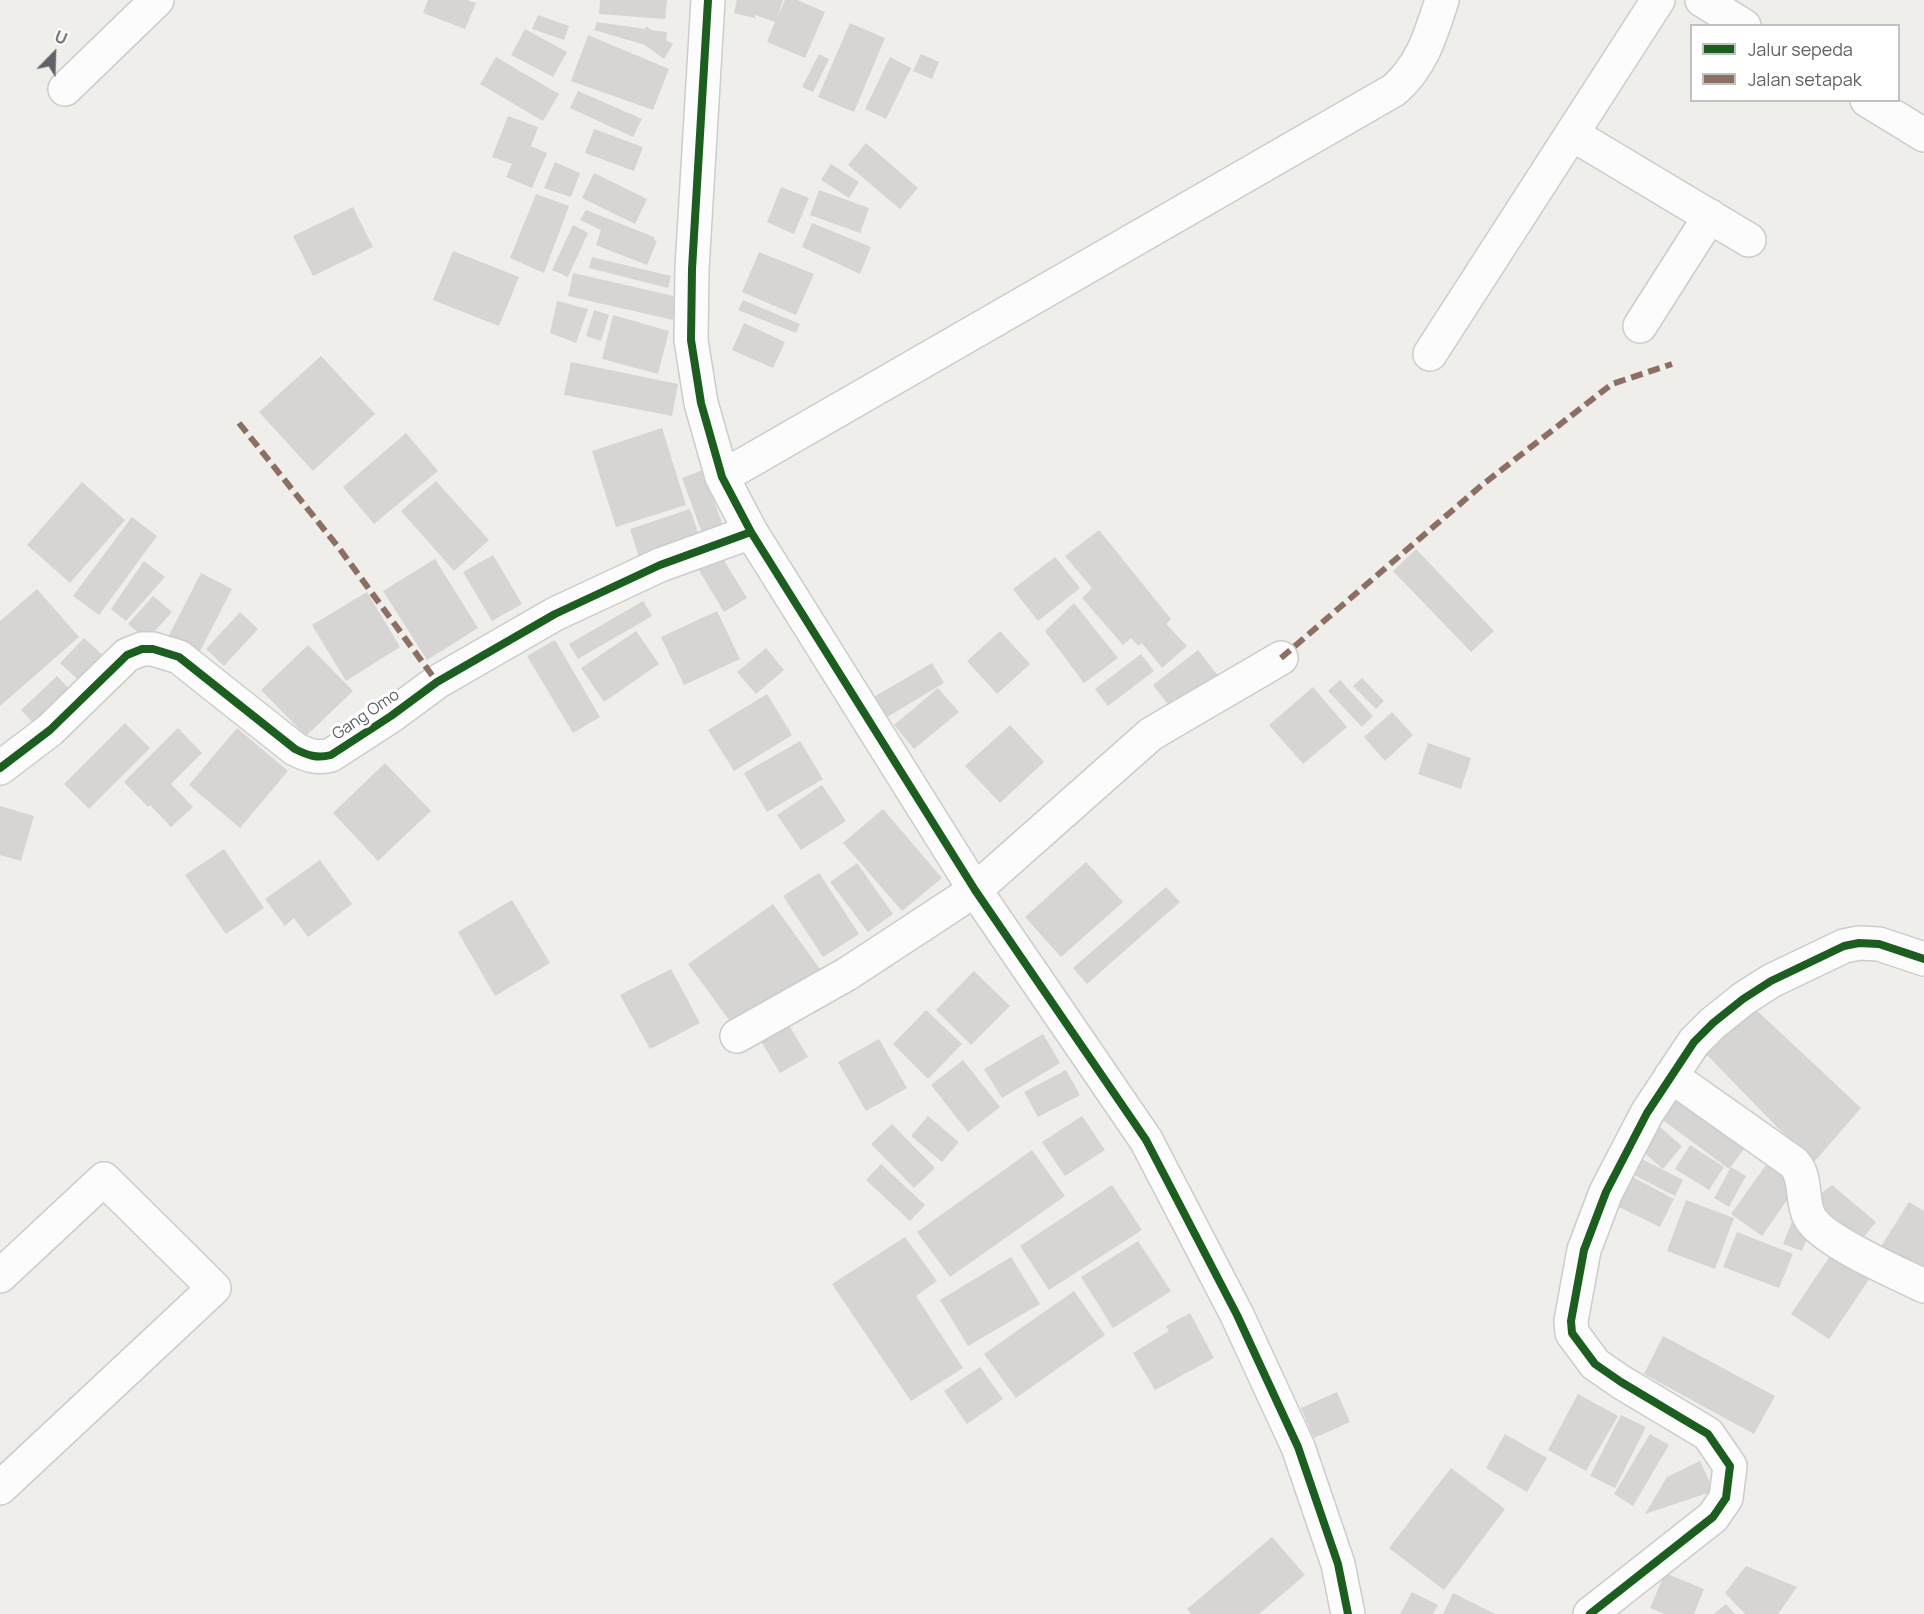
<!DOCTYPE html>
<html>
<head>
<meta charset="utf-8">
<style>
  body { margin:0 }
  #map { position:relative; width:1924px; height:1614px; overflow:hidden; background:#efeeea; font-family:Manrope,sans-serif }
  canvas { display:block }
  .legend { position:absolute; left:1690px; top:24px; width:210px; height:78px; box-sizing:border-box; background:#fff; border:2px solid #bfc1c3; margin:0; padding:8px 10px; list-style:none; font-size:18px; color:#5f6368 }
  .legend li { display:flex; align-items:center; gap:12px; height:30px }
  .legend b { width:30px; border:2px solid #bfc1c3 }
  .north { position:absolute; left:24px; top:24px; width:60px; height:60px; -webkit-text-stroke:4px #fff; paint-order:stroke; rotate:23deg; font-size:16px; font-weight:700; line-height:24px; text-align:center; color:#5f6368 }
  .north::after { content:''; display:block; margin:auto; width:21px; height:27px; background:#5f6368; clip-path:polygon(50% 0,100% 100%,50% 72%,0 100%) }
</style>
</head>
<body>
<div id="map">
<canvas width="1924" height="1614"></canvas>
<ul class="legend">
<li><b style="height:8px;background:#1b5e20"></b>Jalur sepeda</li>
<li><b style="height:8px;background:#8d6e63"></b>Jalan setapak</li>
</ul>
<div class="north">U</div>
</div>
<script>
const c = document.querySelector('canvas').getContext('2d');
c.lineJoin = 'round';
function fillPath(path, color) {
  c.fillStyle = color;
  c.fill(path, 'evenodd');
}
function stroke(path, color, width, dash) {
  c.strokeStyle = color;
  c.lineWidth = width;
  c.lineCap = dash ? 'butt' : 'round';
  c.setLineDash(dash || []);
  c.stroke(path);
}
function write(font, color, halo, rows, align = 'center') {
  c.font = font + ' Manrope,sans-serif';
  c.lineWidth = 6;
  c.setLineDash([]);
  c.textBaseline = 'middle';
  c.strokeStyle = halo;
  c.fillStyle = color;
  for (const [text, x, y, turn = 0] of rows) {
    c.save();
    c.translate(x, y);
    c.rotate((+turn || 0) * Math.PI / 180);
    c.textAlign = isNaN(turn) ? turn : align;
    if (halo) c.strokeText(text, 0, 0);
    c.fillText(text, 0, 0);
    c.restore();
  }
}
fillPath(new Path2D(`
  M 428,0 L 467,0 L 476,3 L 465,29 L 423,13 Z
  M 600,0 L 667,0 L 665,19 L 599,14 Z
  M 737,0 L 783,0 L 777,18 L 785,0 L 797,0 L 825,12 L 805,58 L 767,42 L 775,22 L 755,15 L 755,18 L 734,13 Z
  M 538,15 L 569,26 L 564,40 L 532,29 Z
  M 597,22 L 645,29 L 646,26 L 651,30 L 667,32 L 666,40 L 673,44 L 664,59 L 645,45 L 594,30 Z
  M 850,23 L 885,38 L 854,112 L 818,97 Z
  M 525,29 L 567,52 L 553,77 L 511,55 Z
  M 588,35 L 669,69 L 653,110 L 571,81 Z
  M 819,54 L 829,59 L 813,92 L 802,87 Z
  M 921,54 L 939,62 L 932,79 L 913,71 Z
  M 496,57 L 559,94 L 543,121 L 480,84 Z
  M 890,57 L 911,68 L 886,119 L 865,109 Z
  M 578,91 L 642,119 L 633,137 L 570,108 Z
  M 508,116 L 538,127 L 531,146 L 547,153 L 532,188 L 506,177 L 512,164 L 492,157 Z
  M 594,129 L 643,147 L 634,171 L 585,153 Z
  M 866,143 L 918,188 L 900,209 L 848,165 Z
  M 555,162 L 580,173 L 571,197 L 544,188 Z
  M 831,164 L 859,182 L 849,198 L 821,180 Z
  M 594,173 L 647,199 L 635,224 L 582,198 Z
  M 781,187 L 809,198 L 794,234 L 767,222 Z
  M 819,190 L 869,208 L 860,233 L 810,215 Z
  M 536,194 L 569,206 L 544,273 L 510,258 Z
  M 353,207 L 373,247 L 313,276 L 293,236 Z
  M 586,210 L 654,237 L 654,240 L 657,241 L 647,265 L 596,245 L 601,230 L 580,220 Z
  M 812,223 L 871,247 L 860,274 L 802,247 Z
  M 573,225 L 588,233 L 568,277 L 552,270 Z
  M 453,251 L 519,277 L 499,326 L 433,300 Z
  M 759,252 L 814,274 L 796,315 L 742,292 Z
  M 592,257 L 671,276 L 668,288 L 589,268 Z
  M 573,273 L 678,297 L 673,320 L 568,296 Z
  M 743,300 L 800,324 L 796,333 L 738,310 Z
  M 557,301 L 588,309 L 576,343 L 550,333 Z
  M 594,310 L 609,315 L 601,341 L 586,336 Z
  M 613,315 L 669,331 L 658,374 L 602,359 Z
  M 744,323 L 785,342 L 773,368 L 732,350 Z
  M 321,356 L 375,414 L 313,471 L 259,412 Z
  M 571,362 L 678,384 L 672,416 L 564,395 Z
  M 662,428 L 686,505 L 616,527 L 592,451 Z
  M 406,433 L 438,471 L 374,524 L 343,487 Z
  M 703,470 L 727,537 L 706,544 L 682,478 Z
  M 436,481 L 489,540 L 454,571 L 401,511 Z
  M 82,482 L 125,520 L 70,583 L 27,545 Z
  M 690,509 L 703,547 L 642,567 L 630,529 Z
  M 132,517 L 157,536 L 99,615 L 73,596 Z
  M 1099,530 L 1171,619 L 1166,624 L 1187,646 L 1162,668 L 1142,643 L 1138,646 L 1131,638 L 1123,645 L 1082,598 L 1092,588 L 1065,556 Z
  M 1416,549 L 1494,631 L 1471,652 L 1393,571 Z
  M 720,554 L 747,598 L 724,612 L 697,567 Z
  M 493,555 L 522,604 L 492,621 L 463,572 Z
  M 1055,557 L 1080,588 L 1038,621 L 1013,589 Z
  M 435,559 L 478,628 L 427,660 L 383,591 Z
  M 144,561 L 165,577 L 126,621 L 111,609 Z
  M 201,573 L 232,589 L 196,659 L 165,643 Z
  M 37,589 L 79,637 L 0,706 L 0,621 Z
  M 367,592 L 400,647 L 346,681 L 312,625 Z
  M 153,596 L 172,612 L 147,640 L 128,624 Z
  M 643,601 L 652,616 L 578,659 L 569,644 Z
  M 1074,603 L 1118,658 L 1084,683 L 1045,631 Z
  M 717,611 L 740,659 L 684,685 L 661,637 Z
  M 240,612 L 258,629 L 224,666 L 206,649 Z
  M 636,631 L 659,664 L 604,702 L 581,668 Z
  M 1000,631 L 1030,664 L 997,694 L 967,661 Z
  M 84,638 L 108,660 L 84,685 L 60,663 Z
  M 555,640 L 600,717 L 573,733 L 527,656 Z
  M 308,645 L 353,691 L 306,736 L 261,690 Z
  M 766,648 L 784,670 L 756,694 L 737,672 Z
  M 1198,650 L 1219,677 L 1174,712 L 1153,685 Z
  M 1141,654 L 1154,671 L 1108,706 L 1095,689 Z
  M 932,663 L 944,683 L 884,719 L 872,698 Z
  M 57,676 L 73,693 L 36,726 L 21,710 Z
  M 1362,678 L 1384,701 L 1376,709 L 1353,686 Z
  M 1340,680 L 1373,716 L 1362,727 L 1328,691 Z
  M 1313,687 L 1347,727 L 1303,764 L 1269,725 Z
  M 938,688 L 959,712 L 914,749 L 894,725 Z
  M 767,694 L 792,735 L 734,771 L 708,730 Z
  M 1392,712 L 1413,735 L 1385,761 L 1364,737 Z
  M 125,723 L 150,748 L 89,809 L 64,784 Z
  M 1010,725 L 1044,762 L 1000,803 L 965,766 Z
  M 178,728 L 202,753 L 171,784 L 193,807 L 171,827 L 150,805 L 148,807 L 124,782 Z
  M 237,728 L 288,771 L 240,828 L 189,785 Z
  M 800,741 L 823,779 L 767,812 L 744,773 Z
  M 1428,743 L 1471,758 L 1461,789 L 1418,774 Z
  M 385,763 L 431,811 L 378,861 L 333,813 Z
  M 822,785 L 846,821 L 801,850 L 777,815 Z
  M 0,806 L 34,816 L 21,861 L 0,855 Z
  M 883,809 L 942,878 L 902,911 L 843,843 Z
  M 224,849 L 264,908 L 226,934 L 185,875 Z
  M 320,860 L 352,904 L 308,937 L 294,918 L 285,926 L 265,899 Z
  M 1086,862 L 1123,902 L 1061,957 L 1025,917 Z
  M 857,863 L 893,914 L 868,932 L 830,882 Z
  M 819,873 L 859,934 L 823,957 L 783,896 Z
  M 1166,887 L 1180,902 L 1087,984 L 1073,968 Z
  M 512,900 L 550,963 L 495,996 L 458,932 Z
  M 773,904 L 822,972 L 738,1032 L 688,964 Z
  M 671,969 L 700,1023 L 650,1049 L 620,995 Z
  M 974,971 L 1010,1006 L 971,1045 L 936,1010 Z
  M 1751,1005 L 1861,1108 L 1815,1161 L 1779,1129 L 1705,1053 Z
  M 926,1010 L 962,1044 L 928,1079 L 893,1044 Z
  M 784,1017 L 808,1057 L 780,1073 L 756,1033 Z
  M 1043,1034 L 1060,1063 L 1002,1098 L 984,1069 Z
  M 879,1039 L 907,1088 L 866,1111 L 838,1062 Z
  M 963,1060 L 1000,1107 L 968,1132 L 931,1085 Z
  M 1066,1070 L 1080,1095 L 1038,1117 L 1024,1092 Z
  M 1684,1085 L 1753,1137 L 1729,1169 L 1660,1118 Z
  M 928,1116 L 959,1142 L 942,1162 L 911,1136 Z
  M 1082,1116 L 1105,1150 L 1065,1176 L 1042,1142 Z
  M 1654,1122 L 1682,1146 L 1663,1169 L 1635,1145 Z
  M 892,1124 L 935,1168 L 914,1188 L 871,1144 Z
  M 1690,1145 L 1724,1167 L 1709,1190 L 1675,1169 Z
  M 1032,1150 L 1065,1196 L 950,1277 L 917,1232 Z
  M 1632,1154 L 1683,1180 L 1675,1196 L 1624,1170 Z
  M 1771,1158 L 1801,1180 L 1762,1236 L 1731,1214 Z
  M 881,1164 L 925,1205 L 910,1221 L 866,1180 Z
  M 1731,1167 L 1746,1176 L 1729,1207 L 1714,1198 Z
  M 1629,1175 L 1674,1199 L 1660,1227 L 1615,1205 Z
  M 1112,1185 L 1142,1230 L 1049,1290 L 1020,1246 Z
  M 1832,1185 L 1876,1222 L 1857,1245 L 1810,1202 Z
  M 1686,1200 L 1734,1218 L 1715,1269 L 1667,1251 Z
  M 1909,1202 L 1924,1211 L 1924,1275 L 1880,1248 Z
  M 1793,1219 L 1812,1227 L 1802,1251 L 1783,1244 Z
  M 1737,1232 L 1793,1254 L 1779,1288 L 1723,1267 Z
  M 905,1237 L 937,1281 L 916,1296 L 963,1368 L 911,1401 L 832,1284 Z
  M 1138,1241 L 1171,1291 L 1113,1328 L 1081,1277 Z
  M 1834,1250 L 1872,1275 L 1829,1339 L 1791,1314 Z
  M 1011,1257 L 1040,1304 L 968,1346 L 940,1300 Z
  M 1074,1291 L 1105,1335 L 1016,1398 L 984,1354 Z
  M 1190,1313 L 1214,1358 L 1155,1390 L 1133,1353 L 1169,1331 L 1166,1326 Z
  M 1663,1336 L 1775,1396 L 1754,1434 L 1644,1374 Z
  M 980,1367 L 1003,1399 L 967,1424 L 944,1391 Z
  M 1337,1392 L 1350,1422 L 1314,1438 L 1301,1408 Z
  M 1578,1394 L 1618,1416 L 1586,1471 L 1548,1450 Z
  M 1621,1415 L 1646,1427 L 1615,1488 L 1590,1476 Z
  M 1505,1434 L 1547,1458 L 1527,1492 L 1486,1468 Z
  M 1650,1434 L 1669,1445 L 1633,1506 L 1614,1494 Z
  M 1700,1461 L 1714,1491 L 1645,1514 L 1667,1477 Z
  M 1451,1468 L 1505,1509 L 1444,1590 L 1389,1548 Z
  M 1272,1537 L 1305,1575 L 1259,1614 L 1191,1614 L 1187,1609 Z
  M 1746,1566 L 1797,1587 L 1778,1614 L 1745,1614 L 1725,1593 Z
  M 1665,1573 L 1704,1589 L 1694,1614 L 1664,1614 L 1650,1608 Z
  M 1412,1592 L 1438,1605 L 1433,1614 L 1400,1614 Z
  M 1453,1593 L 1495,1614 L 1443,1614 Z
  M 1726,1604 L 1735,1614 L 1714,1614 Z`), '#d6d5d3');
const minor = new Path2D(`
  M 708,0 L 692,269 L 691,340 L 701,403 L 722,477 L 751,532 L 975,890 L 1146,1140 L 1237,1315 L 1298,1447 L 1338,1564 L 1348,1614
  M 1702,0 L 1744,26
  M 65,89 L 157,0
  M 1867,100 L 1924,135
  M 1572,134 L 1749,240
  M 1640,326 L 1710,216
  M 1430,354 L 1658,0
  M 722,477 L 1394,90 C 1422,66 1431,34 1442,0
  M 0,768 L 50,730 L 127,655 L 142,649 L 153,649 L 179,657 L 295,749 C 307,755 317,759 331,755 L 391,716 L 437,682 L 555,614 L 660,565 L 751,532
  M 737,1036 L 847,974 L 975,890 L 1151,734 L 1281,658
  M 1671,1076 L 1794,1163 C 1807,1177 1801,1199 1809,1216 C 1820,1240 1898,1273 1924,1286
  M 0,1276 L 104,1179 L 214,1288 L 0,1488
  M 1590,1614 L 1713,1517 L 1726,1498 L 1730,1466 L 1708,1434 L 1621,1382 L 1595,1364 L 1572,1333 L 1571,1321 L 1584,1250 L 1606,1192 L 1647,1113 L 1694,1042 L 1713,1023 L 1743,999 L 1771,981 L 1844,946 L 1859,943 L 1879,944 L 1924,959`);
stroke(minor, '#cbcccc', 36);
stroke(minor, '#fdfcfc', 33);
stroke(new Path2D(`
  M 239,423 L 339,548 L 437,682
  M 1281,658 L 1482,485 L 1612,384 L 1672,364`), '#8d6e63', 6, [12, 6]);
stroke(new Path2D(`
  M 708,0 L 692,269 L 691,340 L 701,403 L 722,477 L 751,532 L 975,890 L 1146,1140 L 1237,1315 L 1298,1447 L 1338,1564 L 1348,1614
  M 0,768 L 50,730 L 127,655 L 142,649 L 153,649 L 179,657 L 295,749 C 307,755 317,759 331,755 L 391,716 L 437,682 L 555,614 L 660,565 L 751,532
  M 1590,1614 L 1713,1517 L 1726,1498 L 1730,1466 L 1708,1434 L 1621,1382 L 1595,1364 L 1572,1333 L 1571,1321 L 1584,1250 L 1606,1192 L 1647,1113 L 1694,1042 L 1713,1023 L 1743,999 L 1771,981 L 1844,946 L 1859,943 L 1879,944 L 1924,959`), '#1b5e20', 8);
write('16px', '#5f6368', '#fff', [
  ["Gang Omo",366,715,-34]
]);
</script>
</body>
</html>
